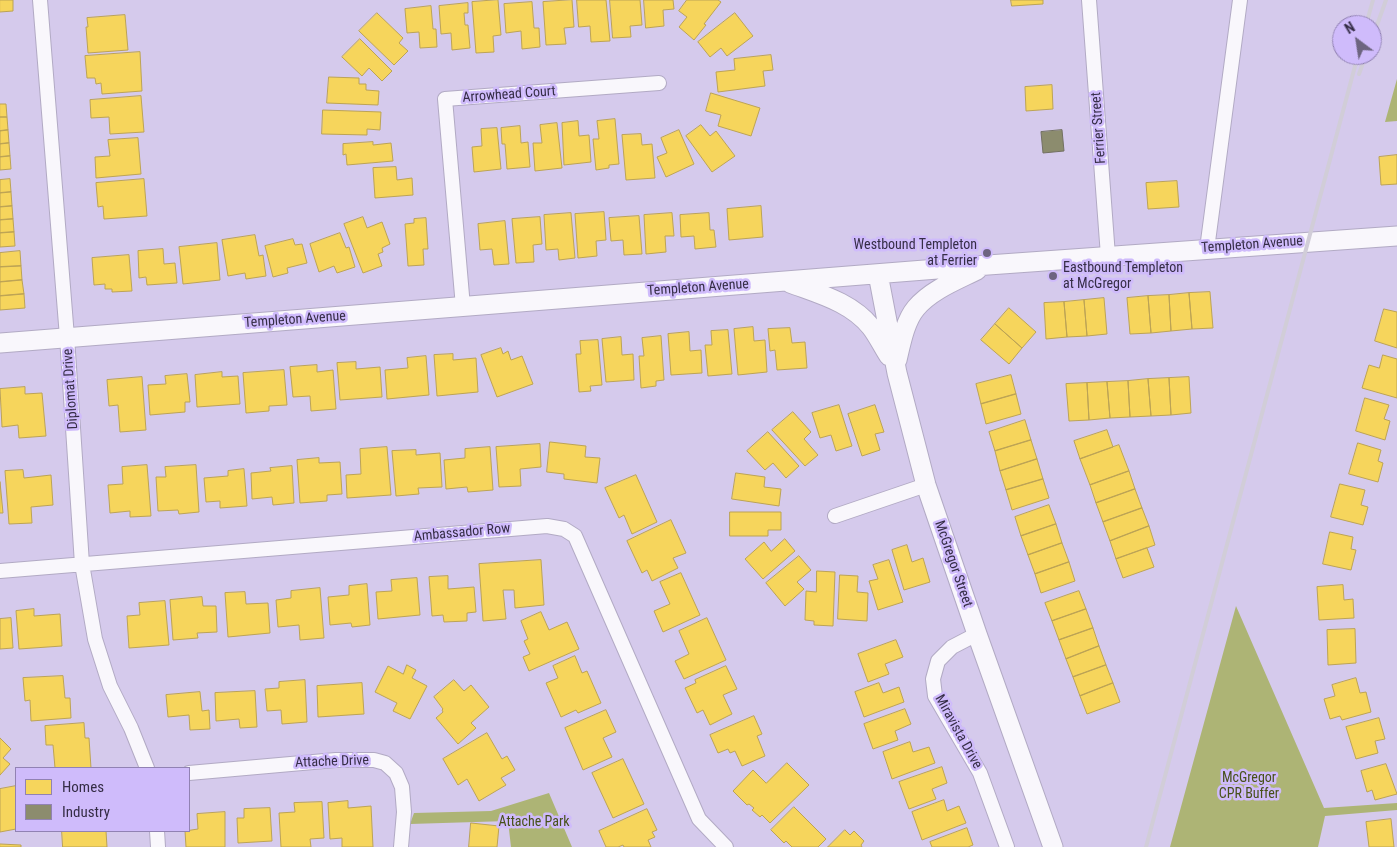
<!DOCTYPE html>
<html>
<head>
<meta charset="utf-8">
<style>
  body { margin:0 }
  #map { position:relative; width:1397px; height:847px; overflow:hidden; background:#d5caec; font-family:"Roboto Condensed",sans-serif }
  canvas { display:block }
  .legend { position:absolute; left:15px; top:767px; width:175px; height:65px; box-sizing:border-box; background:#cfbbfb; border:1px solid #9182b3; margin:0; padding:6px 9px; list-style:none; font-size:15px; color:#352d46 }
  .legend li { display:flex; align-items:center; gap:10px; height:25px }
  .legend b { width:25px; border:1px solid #9182b3 }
  .north { position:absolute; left:1332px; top:15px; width:50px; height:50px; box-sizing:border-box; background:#cfbbfb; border:1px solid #9182b3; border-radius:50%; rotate:329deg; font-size:14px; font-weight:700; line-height:20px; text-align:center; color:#352d46 }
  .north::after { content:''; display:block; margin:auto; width:18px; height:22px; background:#6d6480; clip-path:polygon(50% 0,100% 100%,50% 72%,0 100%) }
</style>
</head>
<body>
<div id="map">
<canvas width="1397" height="847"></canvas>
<ul class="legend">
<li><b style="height:14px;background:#f6d55c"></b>Homes</li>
<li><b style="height:14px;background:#8c8c6e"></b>Industry</li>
</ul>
<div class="north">N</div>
</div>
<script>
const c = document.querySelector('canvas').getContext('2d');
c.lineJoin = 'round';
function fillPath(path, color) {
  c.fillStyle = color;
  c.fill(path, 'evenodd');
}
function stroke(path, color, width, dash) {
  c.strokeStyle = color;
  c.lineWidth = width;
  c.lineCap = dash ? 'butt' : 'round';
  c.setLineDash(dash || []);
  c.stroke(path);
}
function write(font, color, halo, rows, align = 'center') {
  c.font = font + ' "Roboto Condensed",sans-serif';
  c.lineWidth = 5;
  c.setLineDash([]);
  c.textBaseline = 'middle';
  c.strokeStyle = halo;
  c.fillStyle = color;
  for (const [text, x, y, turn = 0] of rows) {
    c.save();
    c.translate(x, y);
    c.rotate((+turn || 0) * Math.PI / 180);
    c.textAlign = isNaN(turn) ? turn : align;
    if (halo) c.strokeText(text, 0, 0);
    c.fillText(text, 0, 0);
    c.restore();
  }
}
fillPath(new Path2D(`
  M 1397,79 L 1397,121 L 1385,122 Z
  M 1236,606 L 1324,808 L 1397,803 L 1397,810 L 1325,816 L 1318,847 L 1170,847 Z
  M 549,793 L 572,847 L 511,847 L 508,821 L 410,824 L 414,813 L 491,811 Z`), '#adb475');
const homes = new Path2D(`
  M 0,0 L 13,0 L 13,11 L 0,12 Z
  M 498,0 L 501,35 L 493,36 L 494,52 L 476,53 L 472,2 Z
  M 572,0 L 574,27 L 564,28 L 566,44 L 546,45 L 543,2 Z
  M 577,0 L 606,0 L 610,41 L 591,42 L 590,26 L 579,27 Z
  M 610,0 L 640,0 L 642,25 L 630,26 L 631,37 L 613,38 Z
  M 644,0 L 673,0 L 674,9 L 663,10 L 664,26 L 646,28 Z
  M 687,0 L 718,0 L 721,2 L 704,24 L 706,25 L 694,40 L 679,27 L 687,17 L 679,11 Z
  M 1011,0 L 1043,0 L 1043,4 L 1012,6 Z
  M 532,2 L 534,28 L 539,28 L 540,47 L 522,49 L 521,31 L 506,33 L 504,4 Z
  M 468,3 L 468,13 L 464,13 L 465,25 L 468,25 L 470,48 L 452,50 L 451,33 L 441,34 L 439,6 Z
  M 431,6 L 433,29 L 436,29 L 437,47 L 420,48 L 419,32 L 407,33 L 405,9 Z
  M 377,13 L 403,38 L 399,43 L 408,51 L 394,65 L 359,31 Z
  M 735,13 L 753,36 L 727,56 L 721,48 L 710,57 L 698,42 Z
  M 125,15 L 128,50 L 88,53 L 86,27 L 88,27 L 87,18 Z
  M 360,39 L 392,71 L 382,81 L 369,68 L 362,76 L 342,57 Z
  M 140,52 L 142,91 L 102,94 L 101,83 L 96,84 L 95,78 L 87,78 L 85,56 Z
  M 771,55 L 773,70 L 763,71 L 765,86 L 718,92 L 716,72 L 735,70 L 734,59 Z
  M 329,77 L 359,78 L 359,84 L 366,84 L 366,90 L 379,91 L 378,105 L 327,103 Z
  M 1052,85 L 1053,109 L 1026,111 L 1025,87 Z
  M 711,93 L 760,108 L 751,136 L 718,126 L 721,115 L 706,111 Z
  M 141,96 L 144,132 L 110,134 L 109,117 L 91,118 L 90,100 Z
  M 0,104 L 6,104 L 7,117 L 0,117 Z
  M 323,110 L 381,112 L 380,130 L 367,129 L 367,135 L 322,134 Z
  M 0,117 L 7,117 L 8,130 L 0,131 Z
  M 615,119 L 619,164 L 609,165 L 609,168 L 596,170 L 593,139 L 599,139 L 597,121 Z
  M 578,121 L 579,136 L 589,135 L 591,162 L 564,165 L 562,123 Z
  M 557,123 L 562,168 L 535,171 L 533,143 L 542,143 L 540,125 Z
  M 701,125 L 710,136 L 716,131 L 735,156 L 712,172 L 686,136 Z
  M 520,126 L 521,143 L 528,142 L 530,167 L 507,169 L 505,144 L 502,144 L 501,128 Z
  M 497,128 L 501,169 L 474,172 L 472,147 L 482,146 L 481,129 Z
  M 8,130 L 9,143 L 0,144 L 0,131 Z
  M 679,130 L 694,164 L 666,177 L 657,157 L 667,153 L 661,138 Z
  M 641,134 L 642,145 L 652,144 L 655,178 L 626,180 L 622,135 Z
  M 138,138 L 141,174 L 96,178 L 95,157 L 110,156 L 108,140 Z
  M 373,142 L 373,145 L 391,143 L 393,161 L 347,165 L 346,154 L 343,155 L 343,144 Z
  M 9,143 L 10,156 L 0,157 L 0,144 Z
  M 1397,155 L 1397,184 L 1381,185 L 1379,157 Z
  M 10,156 L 11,169 L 0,170 L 0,157 Z
  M 396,167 L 397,180 L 412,178 L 413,195 L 375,198 L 373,168 Z
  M 10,179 L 11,192 L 0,193 L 0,180 Z
  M 144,179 L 147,216 L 104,219 L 103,206 L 98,207 L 96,183 Z
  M 1177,181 L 1179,207 L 1148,209 L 1146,183 Z
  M 11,192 L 12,206 L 0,207 L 0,193 Z
  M 12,206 L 13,219 L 0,220 L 0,207 Z
  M 761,206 L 763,237 L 729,240 L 727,209 Z
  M 604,212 L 606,240 L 596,241 L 597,256 L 578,258 L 575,214 Z
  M 571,213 L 575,258 L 559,260 L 558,249 L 546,250 L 544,215 Z
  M 672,213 L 674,236 L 665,236 L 666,252 L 646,254 L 644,215 Z
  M 709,213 L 710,230 L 714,230 L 716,247 L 695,249 L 694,236 L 681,237 L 680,215 Z
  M 639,216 L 642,254 L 624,255 L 623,240 L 611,241 L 609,218 Z
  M 363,217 L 367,228 L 382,222 L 390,244 L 382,248 L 383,252 L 378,254 L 382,266 L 363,273 L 344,224 Z
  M 540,217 L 542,244 L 533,245 L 534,262 L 516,263 L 512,219 Z
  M 426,218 L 428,249 L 423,249 L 424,265 L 408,266 L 405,224 L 414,223 L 414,219 Z
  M 13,219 L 14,232 L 0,233 L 0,220 Z
  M 505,221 L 509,264 L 494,265 L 492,249 L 480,250 L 478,224 Z
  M 14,232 L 15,246 L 0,247 L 0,233 Z
  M 340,233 L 346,248 L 349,247 L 355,267 L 337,273 L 334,266 L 319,272 L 310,244 Z
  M 255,235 L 259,256 L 263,255 L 266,276 L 246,279 L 245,273 L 228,276 L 222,240 Z
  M 293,239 L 295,245 L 302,244 L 307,263 L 287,268 L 288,273 L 273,277 L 265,246 Z
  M 217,243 L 220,280 L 183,284 L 179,247 Z
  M 163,249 L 164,264 L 175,263 L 177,283 L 147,285 L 146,277 L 139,278 L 138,251 Z
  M 20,251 L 21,266 L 0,267 L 0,253 Z
  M 129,255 L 132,291 L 112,292 L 112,289 L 105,289 L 105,284 L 94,285 L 92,258 Z
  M 21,266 L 22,280 L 0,282 L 0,267 Z
  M 22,280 L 24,294 L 0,296 L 0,282 Z
  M 1210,292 L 1213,328 L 1192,329 L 1189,293 Z
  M 1189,293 L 1192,329 L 1171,331 L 1169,295 Z
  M 24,294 L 25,308 L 0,310 L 0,296 Z
  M 1169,295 L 1171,331 L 1151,333 L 1148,296 Z
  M 1148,296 L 1151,333 L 1130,334 L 1127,298 Z
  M 1104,298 L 1107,334 L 1087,336 L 1084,300 Z
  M 1084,300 L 1087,336 L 1067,337 L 1064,302 Z
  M 1064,302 L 1067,337 L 1046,339 L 1044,303 Z
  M 1009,308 L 1036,332 L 1022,348 L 995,324 Z
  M 1384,309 L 1397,312 L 1397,348 L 1375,341 Z
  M 995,324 L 1022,348 L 1009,364 L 981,340 Z
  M 753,327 L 754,341 L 765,340 L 767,372 L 738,375 L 734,329 Z
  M 790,328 L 792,343 L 805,342 L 807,368 L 777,370 L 775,350 L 770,351 L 768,329 Z
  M 728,330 L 732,374 L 708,376 L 705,345 L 712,345 L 711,331 Z
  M 689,332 L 690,351 L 701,350 L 702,373 L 671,375 L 668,334 Z
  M 661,336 L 664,380 L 656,381 L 656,386 L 641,388 L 639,356 L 644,356 L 642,338 Z
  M 621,337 L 622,355 L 633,354 L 634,380 L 606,382 L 602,339 Z
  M 598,340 L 602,385 L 590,386 L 591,391 L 579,392 L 576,354 L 581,354 L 580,341 Z
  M 501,348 L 503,354 L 508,351 L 511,360 L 522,356 L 533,384 L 497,397 L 481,355 Z
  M 453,354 L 453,360 L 476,358 L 478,392 L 437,396 L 434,355 Z
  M 1383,355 L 1397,359 L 1397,398 L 1362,388 L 1369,365 L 1379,368 Z
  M 426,356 L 429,395 L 387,399 L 385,370 L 408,368 L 407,358 Z
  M 356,362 L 356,369 L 380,367 L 382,397 L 340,400 L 337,363 Z
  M 317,365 L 317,372 L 333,370 L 336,409 L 311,411 L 310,396 L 293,397 L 290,367 Z
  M 284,370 L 287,405 L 269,406 L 269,411 L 246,413 L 243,373 Z
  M 222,372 L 222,377 L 238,376 L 240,404 L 197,407 L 195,375 Z
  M 187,374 L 190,402 L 185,402 L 185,412 L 150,415 L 148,385 L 166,384 L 165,376 Z
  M 1011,375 L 1016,394 L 981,404 L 976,384 Z
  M 142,377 L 146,430 L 120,432 L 118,405 L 109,406 L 107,380 Z
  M 1189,377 L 1191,413 L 1171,415 L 1169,378 Z
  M 1169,378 L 1171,415 L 1151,416 L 1148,379 Z
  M 1148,379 L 1151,416 L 1130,417 L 1128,381 Z
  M 1128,381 L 1130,417 L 1110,418 L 1107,382 Z
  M 1107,382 L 1110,418 L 1089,420 L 1087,383 Z
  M 1087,383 L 1089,420 L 1069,421 L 1066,384 Z
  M 25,387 L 25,394 L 42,393 L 46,436 L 19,438 L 18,425 L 2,427 L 0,389 Z
  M 1016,394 L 1021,414 L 986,424 L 981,404 Z
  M 1365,398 L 1389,405 L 1384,419 L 1390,421 L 1385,440 L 1356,431 Z
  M 839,405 L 852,446 L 836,451 L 831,435 L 820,438 L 812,413 Z
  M 875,405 L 884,432 L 875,434 L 880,450 L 862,456 L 848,414 Z
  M 793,412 L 811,432 L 804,439 L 818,455 L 805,466 L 772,430 Z
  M 1025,420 L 1031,440 L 995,451 L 989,432 Z
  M 1107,430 L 1113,447 L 1080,459 L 1074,441 Z
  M 768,432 L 799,466 L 786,478 L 773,463 L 765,470 L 747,451 Z
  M 1031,440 L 1037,459 L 1000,471 L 995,451 Z
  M 550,442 L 586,446 L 585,457 L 600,458 L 597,483 L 564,479 L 564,474 L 547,472 Z
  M 1358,443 L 1381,450 L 1378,461 L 1383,463 L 1378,482 L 1349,474 Z
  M 540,444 L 541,467 L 520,469 L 521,486 L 499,487 L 496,447 Z
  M 1119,445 L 1129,471 L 1090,485 L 1080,459 Z
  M 387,447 L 391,495 L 347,498 L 346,475 L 361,474 L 360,449 Z
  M 490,447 L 493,490 L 468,492 L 467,487 L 446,489 L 444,460 L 465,458 L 465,449 Z
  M 416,450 L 416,455 L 440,453 L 442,487 L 418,488 L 419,494 L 396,496 L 392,451 Z
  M 319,458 L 319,463 L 340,462 L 342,494 L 327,495 L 327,501 L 300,503 L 297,460 Z
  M 1037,459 L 1043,479 L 1006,490 L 1000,471 Z
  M 147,465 L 151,516 L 130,517 L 130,511 L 110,513 L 108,485 L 123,484 L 122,467 Z
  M 196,465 L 199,512 L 179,514 L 178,510 L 158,511 L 156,477 L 166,477 L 165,467 Z
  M 292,466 L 294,503 L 273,505 L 272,497 L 252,499 L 251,473 L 271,471 L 270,468 Z
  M 244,469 L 247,506 L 220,508 L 220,501 L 206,502 L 204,478 L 228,476 L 228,471 Z
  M 23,470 L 24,478 L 51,475 L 53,505 L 31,507 L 32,523 L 9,524 L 5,471 Z
  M 1129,471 L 1135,489 L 1096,503 L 1090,485 Z
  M 736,473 L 765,477 L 764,487 L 781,489 L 779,506 L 732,499 Z
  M 636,475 L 657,522 L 632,534 L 624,515 L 619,518 L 605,488 Z
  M 1043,479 L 1049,498 L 1012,510 L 1006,490 Z
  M 0,482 L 3,513 L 0,513 Z
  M 1340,484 L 1365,490 L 1361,505 L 1368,507 L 1363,525 L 1331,517 Z
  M 1135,489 L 1142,508 L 1103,522 L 1096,503 Z
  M 1049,505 L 1056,524 L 1021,536 L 1015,517 Z
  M 1142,508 L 1149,526 L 1110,541 L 1103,522 Z
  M 730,512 L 781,512 L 781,530 L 768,530 L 768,536 L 730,536 Z
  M 671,520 L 686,553 L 673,558 L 678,568 L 652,581 L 647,570 L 642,573 L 627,541 Z
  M 1056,524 L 1062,543 L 1028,555 L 1021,536 Z
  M 1149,526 L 1155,545 L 1116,559 L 1110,541 Z
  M 1330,532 L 1353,537 L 1351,549 L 1356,550 L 1351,570 L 1323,564 Z
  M 785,539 L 795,551 L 763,579 L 745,559 L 764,542 L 771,551 Z
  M 1062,543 L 1069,562 L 1035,574 L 1028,555 Z
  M 907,545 L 912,562 L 923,558 L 930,582 L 904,590 L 892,550 Z
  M 1147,548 L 1154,567 L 1123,578 L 1116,559 Z
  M 799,556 L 811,570 L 797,582 L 804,589 L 785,606 L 766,583 Z
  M 541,560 L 544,605 L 515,608 L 514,590 L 503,590 L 506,619 L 483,621 L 479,564 Z
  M 889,560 L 903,602 L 878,610 L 869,581 L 878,579 L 873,565 Z
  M 1069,562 L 1075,581 L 1041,593 L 1035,574 Z
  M 817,571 L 835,572 L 833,626 L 814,625 L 814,621 L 805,620 L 806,591 L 816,592 Z
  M 681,573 L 700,615 L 663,632 L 654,611 L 670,604 L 660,582 Z
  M 840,575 L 858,576 L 857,592 L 868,593 L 867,621 L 838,619 Z
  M 448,576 L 448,589 L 474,587 L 476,612 L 467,613 L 467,621 L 444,622 L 443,615 L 432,616 L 429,577 Z
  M 417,578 L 420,615 L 378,619 L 376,592 L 392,591 L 391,580 Z
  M 367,584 L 370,625 L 352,627 L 351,623 L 330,625 L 328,597 L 349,595 L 349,586 Z
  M 1343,585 L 1344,600 L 1353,599 L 1354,618 L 1319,620 L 1317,587 Z
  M 320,588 L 324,638 L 300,640 L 299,625 L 278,627 L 276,600 L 291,598 L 291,591 Z
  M 1079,591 L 1086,609 L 1052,621 L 1045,603 Z
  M 245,592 L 246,604 L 268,603 L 270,633 L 228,637 L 225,593 Z
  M 202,597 L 203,606 L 216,606 L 217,632 L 197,633 L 198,638 L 173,640 L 170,600 Z
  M 165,601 L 169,645 L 129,648 L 127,616 L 140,615 L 139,603 Z
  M 34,609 L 34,616 L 60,614 L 62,646 L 19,649 L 16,611 Z
  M 1086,609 L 1093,628 L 1059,640 L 1052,621 Z
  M 541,612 L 549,630 L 567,622 L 579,649 L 529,671 L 523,657 L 530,654 L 524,641 L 528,639 L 521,621 Z
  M 11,618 L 13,648 L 0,649 L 0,619 Z
  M 707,618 L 726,660 L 684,679 L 675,661 L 689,654 L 679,631 Z
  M 1093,628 L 1099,646 L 1066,659 L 1059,640 Z
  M 1355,629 L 1356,663 L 1328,665 L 1327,630 Z
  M 896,640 L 903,657 L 885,664 L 889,674 L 868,682 L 858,654 Z
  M 1099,646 L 1106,665 L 1073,677 L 1066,659 Z
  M 575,656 L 582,673 L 587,671 L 601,703 L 578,713 L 576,710 L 561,717 L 546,683 L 558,678 L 553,666 Z
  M 407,665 L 416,670 L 412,678 L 427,686 L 410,719 L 393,711 L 397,703 L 375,692 L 388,666 L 403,674 Z
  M 1106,665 L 1113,683 L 1080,696 L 1073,677 Z
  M 726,666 L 737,689 L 723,695 L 732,714 L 710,725 L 703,710 L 697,713 L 685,688 L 696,683 L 695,680 Z
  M 63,676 L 65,698 L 70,698 L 71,718 L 31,721 L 30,700 L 25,701 L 23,678 Z
  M 1356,678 L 1360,693 L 1366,692 L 1371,712 L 1342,720 L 1340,716 L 1330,719 L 1324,699 L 1335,696 L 1332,685 Z
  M 305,680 L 307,722 L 282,724 L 281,710 L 267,711 L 265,689 L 279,688 L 279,682 Z
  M 454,680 L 464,691 L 471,685 L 489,707 L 471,723 L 476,728 L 458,744 L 436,718 L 443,712 L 442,710 L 443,709 L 434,697 Z
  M 362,683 L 364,714 L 318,717 L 317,686 Z
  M 879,683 L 883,693 L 899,687 L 904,702 L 864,717 L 855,692 Z
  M 1113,683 L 1120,702 L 1087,714 L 1080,696 Z
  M 255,691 L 257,727 L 240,728 L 239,719 L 216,721 L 215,693 Z
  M 200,692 L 202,711 L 209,710 L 210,729 L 190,730 L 189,715 L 168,717 L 166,695 Z
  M 905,709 L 911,724 L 895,731 L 898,740 L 873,749 L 864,724 Z
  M 606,710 L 616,732 L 603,738 L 612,757 L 583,770 L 565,728 Z
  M 754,716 L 762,734 L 757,736 L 765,756 L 742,766 L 735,751 L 730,753 L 728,749 L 718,753 L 710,735 Z
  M 1379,718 L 1385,739 L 1375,741 L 1378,753 L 1356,759 L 1346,727 Z
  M 84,723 L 85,738 L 89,738 L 91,768 L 55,768 L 53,745 L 46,745 L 45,726 Z
  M 487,733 L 502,759 L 507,756 L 515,770 L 501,778 L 506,785 L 479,801 L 467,779 L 458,785 L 443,759 Z
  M 0,738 L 11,749 L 3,758 L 10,764 L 0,775 Z
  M 910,742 L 913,752 L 929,747 L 935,763 L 892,779 L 883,752 Z
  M 623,759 L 644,804 L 613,818 L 592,773 Z
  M 787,763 L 809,785 L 770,823 L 762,815 L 760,817 L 752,810 L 754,808 L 749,804 L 747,805 L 733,791 L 753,770 L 766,783 Z
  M 1386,764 L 1397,794 L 1375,800 L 1372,790 L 1367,792 L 1361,771 Z
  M 942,767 L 947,783 L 932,789 L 936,799 L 909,809 L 899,782 Z
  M 16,786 L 16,829 L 0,832 L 0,789 Z
  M 944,800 L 947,811 L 959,806 L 966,823 L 922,840 L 912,812 Z
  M 348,801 L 348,808 L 371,806 L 373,847 L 342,847 L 342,838 L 330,839 L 328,803 Z
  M 322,802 L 324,838 L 310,839 L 311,847 L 281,847 L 279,813 L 295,812 L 294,803 Z
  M 794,807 L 826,839 L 818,847 L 792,847 L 786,841 L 784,843 L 771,830 Z
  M 270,808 L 272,841 L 238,843 L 237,818 L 244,818 L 244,809 Z
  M 647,809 L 657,830 L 652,832 L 655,837 L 648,840 L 651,847 L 624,847 L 623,845 L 618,847 L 606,847 L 599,831 Z
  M 225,812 L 225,847 L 186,847 L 185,831 L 198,829 L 197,814 Z
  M 1391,819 L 1394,847 L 1369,847 L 1366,822 Z
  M 471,823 L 499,826 L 497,847 L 469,847 Z
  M 967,828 L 973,845 L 968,847 L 932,847 L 930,842 Z
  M 845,830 L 850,835 L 854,831 L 864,841 L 861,845 L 862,847 L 828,847 Z
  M 62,831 L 106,831 L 107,847 L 63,847 Z
  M 0,844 L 21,845 L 21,847 L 0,847 Z`);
fillPath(homes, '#f6d55c');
stroke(homes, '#bca355', 1);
const industry = new Path2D(`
  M 1062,130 L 1064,151 L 1043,153 L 1041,132 Z`);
fillPath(industry, '#8c8c6e');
stroke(industry, '#727062', 1);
const street = new Path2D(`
  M 40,0 L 67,337 L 82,564 L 95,639 L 110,686 L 131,728 L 147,768
  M 1089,0 L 1108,256
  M 1207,249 L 1240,0
  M 463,307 L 445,99 L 659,83
  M 835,516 L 926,485
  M 0,571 L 547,526 L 564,529 L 575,536 L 699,819 L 726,847
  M 977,634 L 952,647 L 938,661 L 933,679 L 935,696 L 980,773 L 1007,847
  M 189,773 L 336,760 L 374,760 L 385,763 L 396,773 L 402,787 L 404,812 L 401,847
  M 157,831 L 158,847`);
const secondary = new Path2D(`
  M 878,274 L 897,373 L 926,485 L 977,634 L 1053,847
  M 790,283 C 819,294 851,302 871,327 C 878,336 883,347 889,356
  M 0,343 L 988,265 L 1397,236
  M 897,360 C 901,343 905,321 916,308 C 931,290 957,280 977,270`);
stroke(street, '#b2aac4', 16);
stroke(secondary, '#b2aac4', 21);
stroke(street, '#f9f7fc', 14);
stroke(secondary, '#f9f7fc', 19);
stroke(new Path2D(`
  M 1366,25 L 1373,0
  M 1372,39 L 1386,0
  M 1359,74 L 1366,55
  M 1146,847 L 1358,55`), '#d1cdd8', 4);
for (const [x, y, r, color] of [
  [987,253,5,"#6d6480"],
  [1053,276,5,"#6d6480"]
]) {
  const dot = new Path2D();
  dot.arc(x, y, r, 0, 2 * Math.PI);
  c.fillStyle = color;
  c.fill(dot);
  stroke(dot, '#cfbbfb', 2);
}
write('14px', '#352d46', '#cfbbfb', [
  ["Arrowhead Court",509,95,-4],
  ["Ferrier Street",1099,128,-94],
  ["Templeton Avenue",1252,245,-4],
  ["Templeton Avenue",698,288,-4],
  ["Templeton Avenue",295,320,-4],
  ["Diplomat Drive",71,389,-94],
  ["Ambassador Row",462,533,-5],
  ["McGregor Street",953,564,71],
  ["Miravista Drive",958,732,61],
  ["Attache Drive",332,762,-2]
]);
write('14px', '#352d46', '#cfbbfb', [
  ["Westbound Templeton",977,245],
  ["at Ferrier",977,261],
  ["Eastbound Templeton",1063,268,"left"],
  ["at McGregor",1063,284,"left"]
], 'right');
write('14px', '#475119', '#cfbbfb', [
  ["McGregor",1249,778],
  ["CPR Buffer",1249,794],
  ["Attache Park",534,822]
]);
</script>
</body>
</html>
